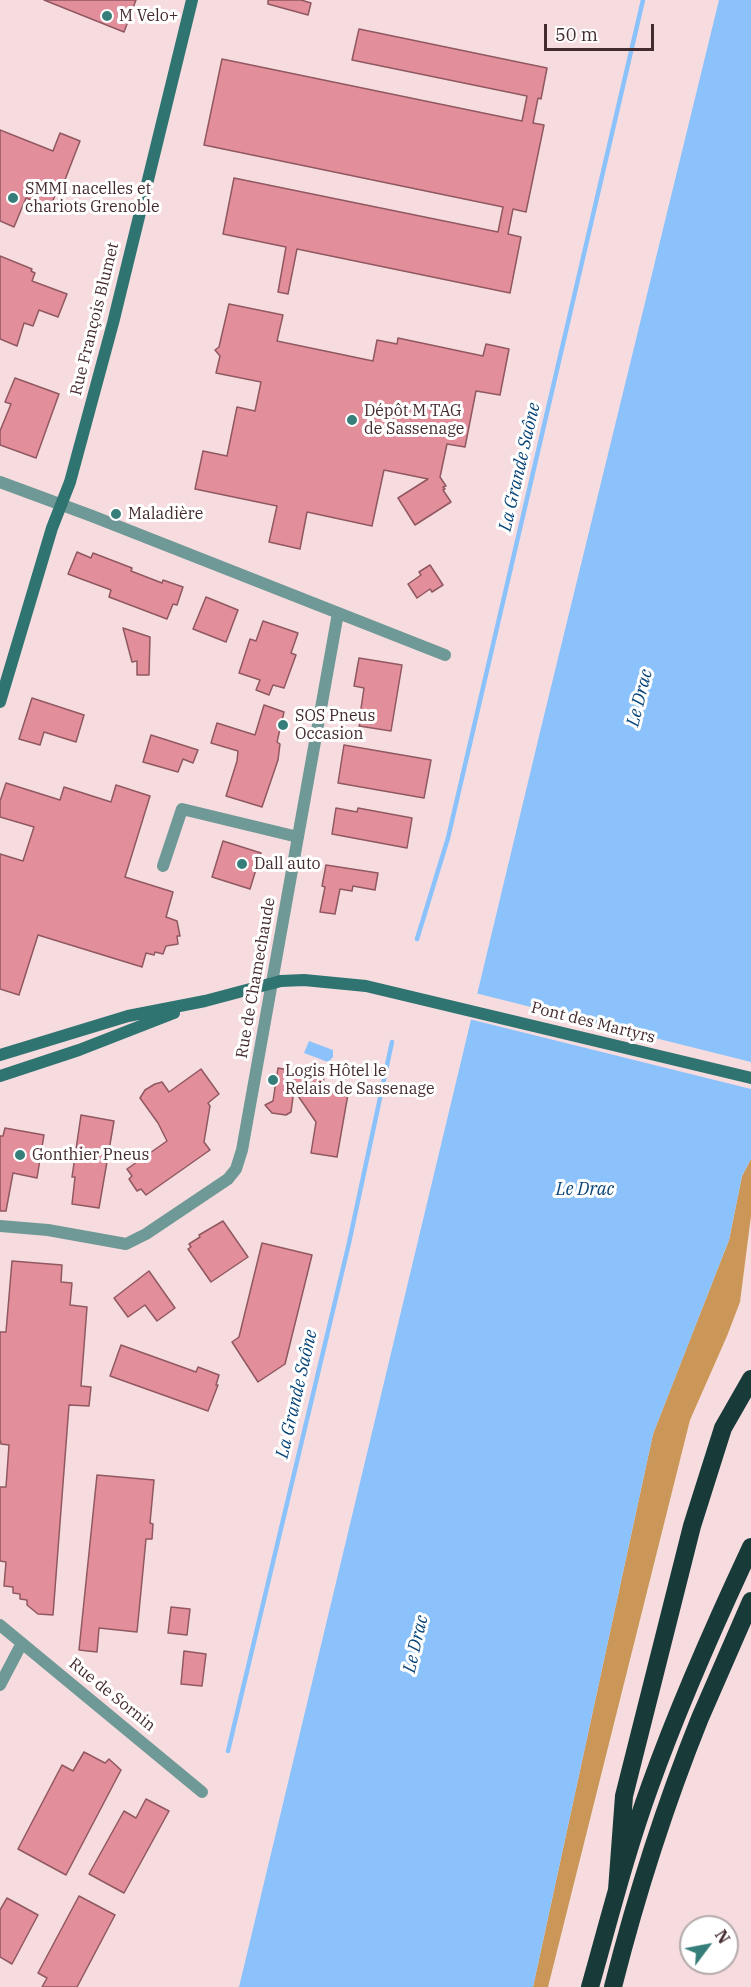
<!DOCTYPE html>
<html>
<head>
<meta charset="utf-8">
<style>
  body { margin:0 }
  #map { position:relative; width:751px; height:1987px; overflow:hidden; background:#f7dcdf; font-family:"IBM Plex Serif",serif }
  canvas { display:block }
  .north { position:absolute; left:679px; top:1915px; width:60px; height:60px; box-sizing:border-box; background:#fff; border:2px solid #b4aaab; border-radius:50%; rotate:58deg; font-size:16px; font-weight:700; line-height:24px; text-align:center; color:#442b2e }
  .north::after { content:''; display:block; margin:auto; width:21px; height:27px; background:#367e7a; clip-path:polygon(50% 0,100% 100%,50% 72%,0 100%) }
  .scale { position:absolute; left:544px; top:24px; width:110px; height:27px; box-sizing:border-box; border:3px solid #442b2e; border-top:0; padding-left:8px; font-size:18px; line-height:21px; white-space:nowrap; color:#442b2e; -webkit-text-stroke:4px #fff; paint-order:stroke }
</style>
</head>
<body>
<div id="map">
<canvas width="751" height="1987"></canvas>
<div class="north">N</div>
<div class="scale">50 m</div>
</div>
<script>
const c = document.querySelector('canvas').getContext('2d');
c.lineJoin = 'round';
function fillPath(path, color) {
  c.fillStyle = color;
  c.fill(path, 'evenodd');
}
function stroke(path, color, width, dash) {
  c.strokeStyle = color;
  c.lineWidth = width;
  c.lineCap = dash ? 'butt' : 'round';
  c.setLineDash(dash || []);
  c.stroke(path);
}
function write(font, color, halo, rows, align = 'center') {
  c.font = font + ' "IBM Plex Serif",serif';
  c.lineWidth = 6;
  c.setLineDash([]);
  c.textBaseline = 'middle';
  c.strokeStyle = halo;
  c.fillStyle = color;
  for (const [text, x, y, turn = 0] of rows) {
    c.save();
    c.translate(x, y);
    c.rotate((+turn || 0) * Math.PI / 180);
    c.textAlign = isNaN(turn) ? turn : align;
    if (halo) c.strokeText(text, 0, 0);
    c.fillText(text, 0, 0);
    c.restore();
  }
}
fillPath(new Path2D(`
  M 751,1159 L 751,1216 L 740,1302 L 727,1336 L 690,1420 L 548,1987 L 533,1987 L 653,1434 L 729,1240 L 742,1176 Z`), '#cb9758');
fillPath(new Path2D(`
  M 719,0 L 751,0 L 751,1159 L 742,1176 L 729,1240 L 653,1434 L 533,1987 L 239,1987 L 540,732 Z
  M 309,1041 L 333,1050 L 333,1057 L 328,1062 L 304,1053 Z`), '#8bc2fc');
fillPath(new Path2D(`
  M 475,993 L 751,1062 L 751,1089 L 469,1019 Z`), '#f7dcdf');
stroke(new Path2D(`
  M 417,939 L 448,838 L 643,0
  M 228,1751 L 349,1243 L 392,1042`), '#8bc2fc', 4.5);
const building = new Path2D(`
  M 44,0 L 136,0 L 124,32 Z
  M 268,0 L 301,0 L 311,3 L 308,15 L 268,4 Z
  M 359,29 L 547,68 L 541,99 L 538,98 L 533,123 L 544,125 L 526,212 L 513,209 L 508,234 L 521,237 L 510,293 L 297,249 L 288,294 L 278,292 L 286,247 L 223,234 L 234,178 L 498,232 L 503,207 L 204,145 L 222,59 L 522,121 L 527,96 L 352,60 Z
  M 0,130 L 53,151 L 60,133 L 80,141 L 61,190 L 58,189 L 50,207 L 26,198 L 14,227 L 0,221 Z
  M 0,256 L 32,269 L 31,271 L 35,273 L 32,281 L 67,294 L 58,317 L 39,310 L 33,326 L 24,323 L 17,346 L 0,339 Z
  M 229,304 L 283,315 L 277,341 L 373,361 L 377,340 L 397,344 L 398,338 L 483,356 L 486,344 L 509,349 L 500,395 L 476,391 L 465,447 L 447,444 L 440,477 L 446,486 L 443,487 L 445,489 L 443,490 L 451,502 L 415,525 L 398,498 L 428,479 L 384,470 L 372,526 L 307,512 L 300,549 L 269,542 L 277,506 L 195,489 L 203,451 L 227,456 L 237,407 L 255,411 L 261,382 L 216,373 L 220,356 L 215,350 L 219,347 Z
  M 15,378 L 59,394 L 36,458 L 0,445 L 0,431 L 11,404 L 5,402 Z
  M 77,552 L 91,558 L 93,553 L 132,568 L 131,571 L 162,583 L 163,580 L 183,587 L 177,605 L 173,604 L 167,619 L 109,597 L 111,590 L 68,574 Z
  M 430,565 L 443,585 L 432,592 L 430,589 L 417,598 L 408,584 L 421,575 L 419,572 Z
  M 206,597 L 238,610 L 226,642 L 193,629 Z
  M 263,621 L 298,633 L 291,653 L 296,655 L 284,688 L 273,685 L 269,695 L 256,690 L 260,680 L 239,673 L 250,639 L 256,641 Z
  M 123,628 L 150,637 L 149,675 L 137,675 L 137,661 L 132,662 Z
  M 359,658 L 402,665 L 391,731 L 359,726 L 363,716 L 360,715 L 364,688 L 354,686 Z
  M 32,698 L 84,715 L 76,742 L 44,732 L 40,745 L 19,739 Z
  M 264,705 L 284,712 L 277,742 L 280,744 L 278,760 L 262,807 L 226,796 L 237,761 L 238,751 L 211,743 L 217,723 L 255,735 Z
  M 151,735 L 198,750 L 193,763 L 183,759 L 178,772 L 143,762 Z
  M 344,745 L 431,760 L 424,798 L 338,783 Z
  M 6,783 L 60,800 L 64,787 L 111,802 L 116,785 L 150,796 L 125,877 L 173,892 L 166,917 L 177,921 L 180,936 L 177,936 L 178,944 L 166,946 L 163,954 L 155,952 L 154,955 L 146,953 L 142,967 L 38,935 L 19,995 L 0,989 L 0,854 L 23,861 L 34,827 L 0,817 L 0,801 Z
  M 336,808 L 357,812 L 358,808 L 412,818 L 407,848 L 332,834 Z
  M 223,841 L 261,853 L 250,889 L 212,877 Z
  M 326,865 L 378,873 L 375,890 L 353,886 L 352,891 L 340,889 L 335,914 L 320,912 L 325,887 L 322,886 Z
  M 278,1068 L 324,1077 L 322,1090 L 348,1094 L 337,1157 L 311,1153 L 316,1122 L 294,1090 L 291,1112 L 286,1115 L 272,1113 L 265,1105 L 273,1101 Z
  M 201,1069 L 219,1094 L 208,1103 L 210,1106 L 204,1142 L 210,1150 L 146,1195 L 141,1189 L 137,1191 L 129,1179 L 132,1176 L 127,1169 L 167,1141 L 158,1123 L 140,1098 L 145,1090 L 155,1084 L 162,1082 L 169,1092 Z
  M 81,1115 L 114,1121 L 99,1208 L 72,1204 L 75,1177 L 72,1177 Z
  M 5,1128 L 44,1135 L 37,1178 L 13,1173 L 6,1211 L 0,1211 L 0,1136 L 3,1136 Z
  M 223,1221 L 248,1257 L 211,1282 L 188,1249 L 191,1247 L 189,1244 L 200,1237 L 199,1235 Z
  M 262,1243 L 312,1255 L 285,1364 L 258,1382 L 232,1342 L 239,1337 Z
  M 12,1261 L 62,1265 L 61,1282 L 72,1283 L 70,1305 L 87,1307 L 81,1386 L 91,1387 L 89,1406 L 69,1405 L 53,1615 L 38,1614 L 27,1605 L 27,1600 L 20,1599 L 20,1594 L 13,1593 L 13,1587 L 4,1586 L 6,1562 L 0,1561 L 0,1487 L 6,1487 L 9,1445 L 1,1444 L 0,1439 L 0,1332 L 6,1332 Z
  M 149,1271 L 175,1308 L 157,1321 L 145,1305 L 128,1317 L 114,1298 Z
  M 121,1345 L 196,1372 L 198,1367 L 219,1375 L 216,1385 L 218,1385 L 208,1411 L 110,1376 Z
  M 97,1475 L 154,1480 L 150,1523 L 153,1524 L 152,1539 L 146,1539 L 137,1632 L 99,1628 L 97,1652 L 79,1650 Z
  M 171,1607 L 190,1609 L 187,1635 L 168,1633 Z
  M 184,1651 L 206,1654 L 202,1686 L 181,1684 Z
  M 84,1752 L 105,1763 L 109,1759 L 121,1770 L 66,1875 L 18,1849 L 62,1765 L 73,1771 Z
  M 146,1799 L 169,1811 L 124,1893 L 89,1874 L 124,1811 L 136,1818 Z
  M 79,1896 L 115,1915 L 77,1987 L 42,1987 L 47,1978 L 38,1973 Z
  M 7,1898 L 38,1915 L 12,1964 L 0,1957 L 0,1910 Z`);
fillPath(building, '#e28f9b');
stroke(building, '#905860', 1.5);
stroke(new Path2D(`
  M 0,482 L 92,516 L 445,655
  M 163,866 L 182,809 L 298,837
  M 0,1226 L 48,1230 L 126,1244 L 146,1234 L 228,1179 L 236,1169 L 242,1150 L 338,613
  M 0,1625 L 202,1792
  M 0,1685 L 22,1643`), '#6f9996', 12);
stroke(new Path2D(`
  M 0,702 L 52,528 L 70,482 L 113,323 L 192,0
  M 281,981 L 304,980 L 366,986 L 751,1078
  M 0,1055 L 128,1016 L 205,1001 L 254,988
  M 0,1076 L 79,1050 L 174,1013`), '#307471', 12);
stroke(new Path2D(`
  M 617,1890 L 624,1796 L 692,1526 L 723,1428 L 751,1379
  M 590,1987 C 609,1920 626,1852 650,1786 C 679,1705 714,1626 751,1547
  M 613,1987 C 636,1896 665,1805 700,1718 C 717,1679 734,1640 751,1601`), '#183b39', 18);
stroke(new Path2D(`
  M 254,988 L 281,981`), '#307471', 12);
for (const [x, y, r, color] of [
  [107,16,6,"#367e7a"],
  [13,198,6,"#367e7a"],
  [352,420,6,"#367e7a"],
  [116,514,6,"#367e7a"],
  [283,725,6,"#367e7a"],
  [242,864,6,"#367e7a"],
  [273,1080,6,"#367e7a"],
  [20,1155,6,"#367e7a"]
]) {
  const dot = new Path2D();
  dot.arc(x, y, r, 0, 2 * Math.PI);
  c.fillStyle = color;
  c.fill(dot);
  stroke(dot, '#fff', 2);
}
write('16px', '#442b2e', '#fff', [
  ["M Velo+",119,16],
  ["SMMI nacelles et",25,189],
  ["chariots Grenoble",25,207],
  ["Dépôt M TAG",364,411],
  ["de Sassenage",364,429],
  ["Maladière",128,514],
  ["SOS Pneus",295,716],
  ["Occasion",295,734],
  ["Dall auto",254,864],
  ["Logis Hôtel le",285,1071],
  ["Relais de Sassenage",285,1089],
  ["Gonthier Pneus",32,1155]
], 'left');
write('16px', '#442b2e', '#fff', [
  ["Rue François Blumet",95,319,-76],
  ["Rue de Chamechaude",256,978,-80],
  ["Pont des Martyrs",593,1023,14],
  ["Rue de Sornin",112,1695,39]
]);
write('italic 18px', '#064377', '#fff', [
  ["La Grande Saône",520,467,-77],
  ["Le Drac",640,698,-76],
  ["Le Drac",585,1190],
  ["La Grande Saône",297,1394,-77],
  ["Le Drac",416,1644,-77]
]);
</script>
</body>
</html>
